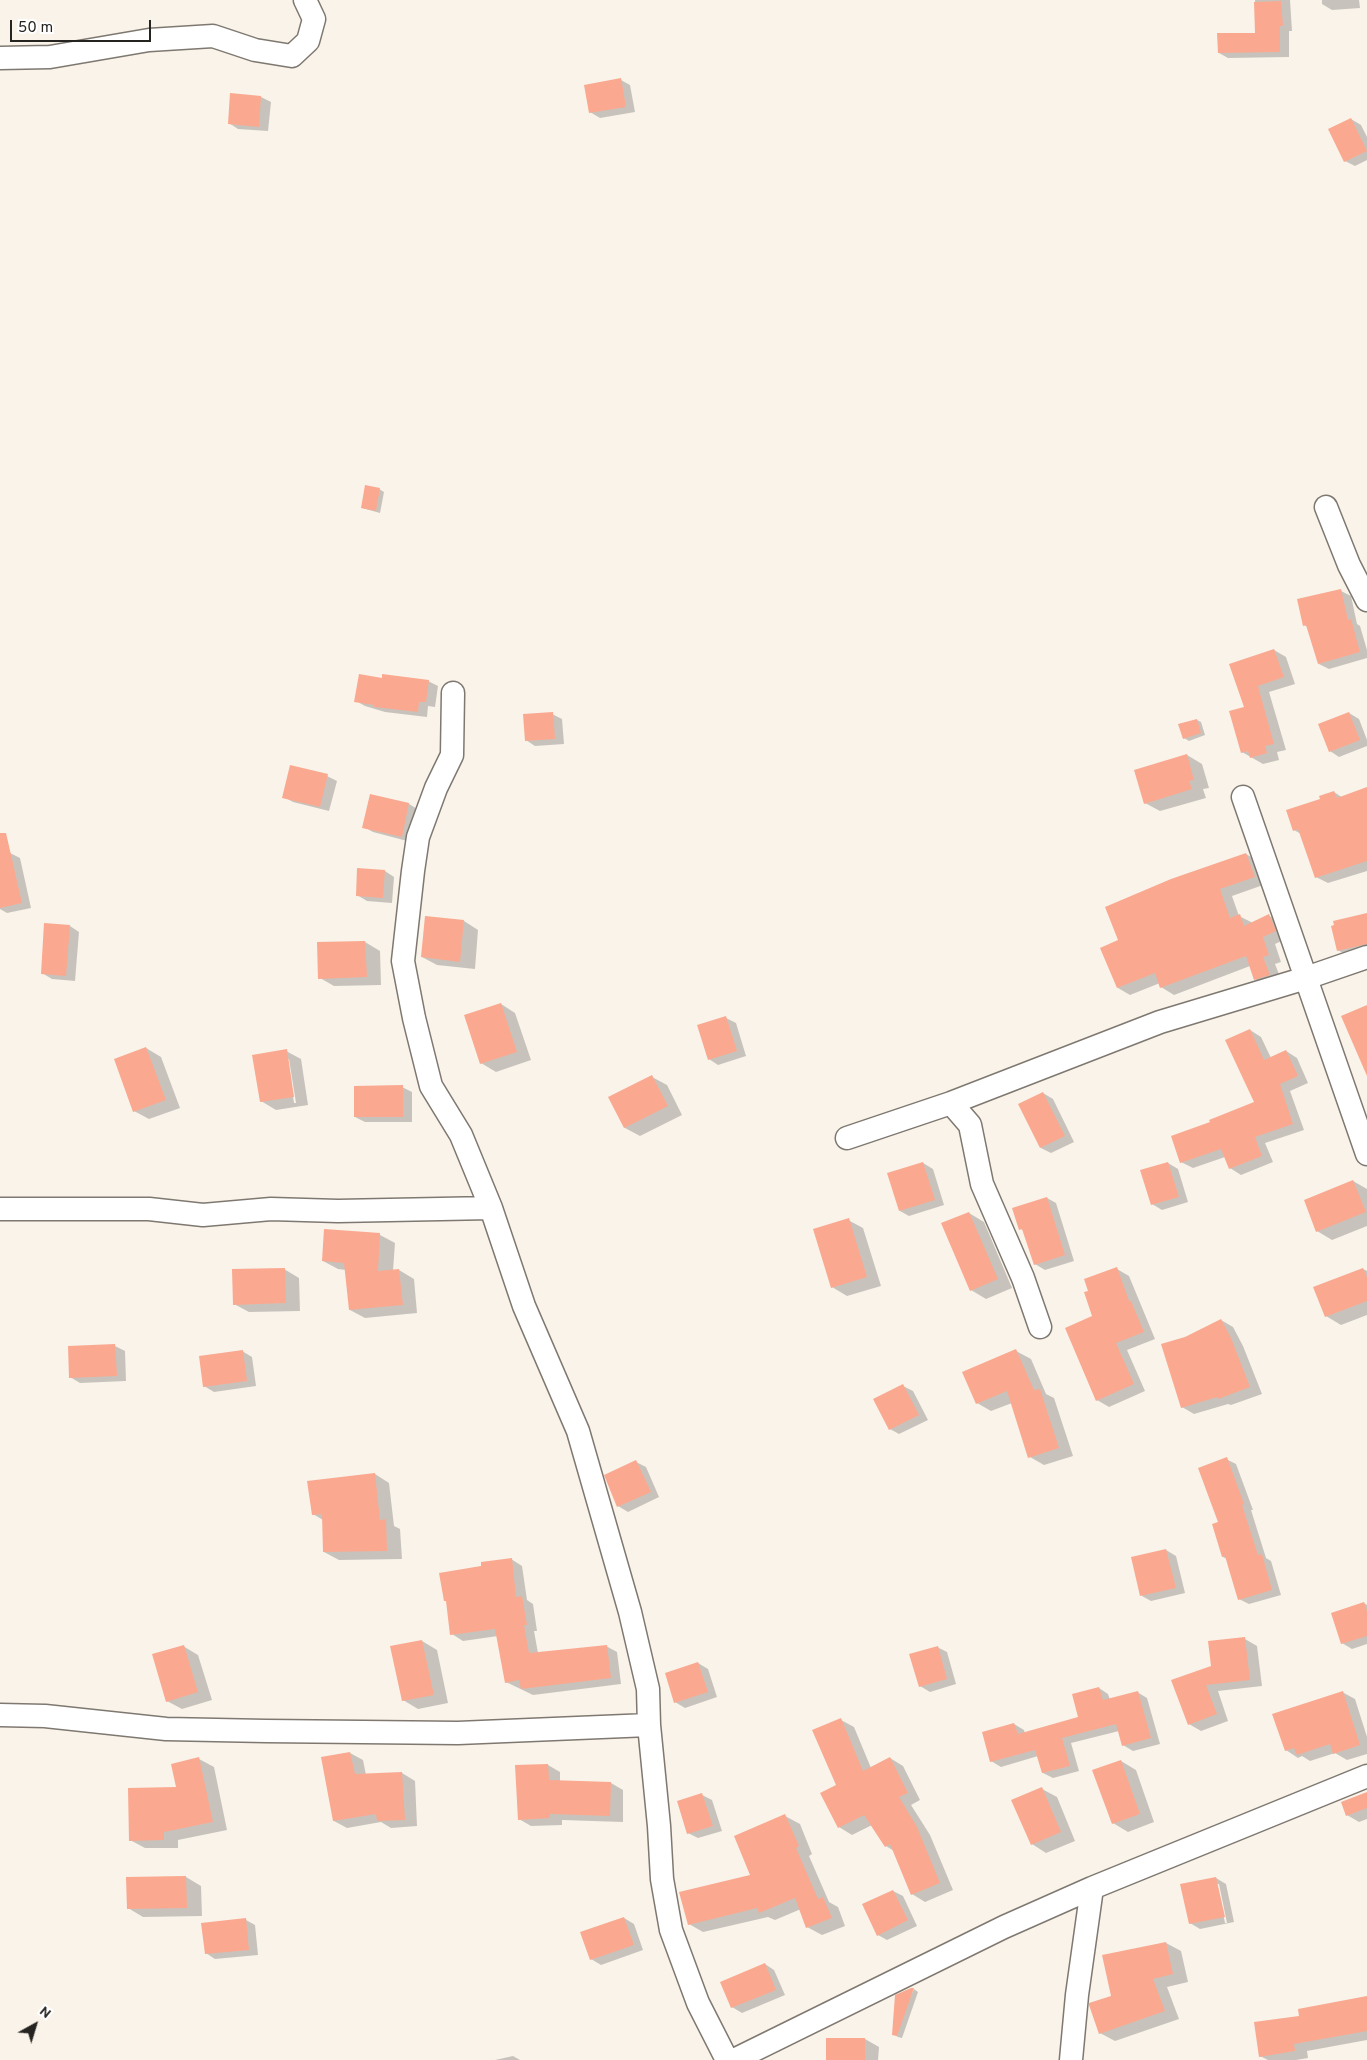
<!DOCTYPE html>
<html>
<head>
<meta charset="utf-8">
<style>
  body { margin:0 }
  #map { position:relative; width:1367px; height:2060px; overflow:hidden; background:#f9f3ea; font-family:Overpass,sans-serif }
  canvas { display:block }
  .north { position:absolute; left:10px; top:2000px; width:50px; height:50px; -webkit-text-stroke:4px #fff; paint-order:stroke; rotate:39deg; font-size:14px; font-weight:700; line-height:20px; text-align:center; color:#262421 }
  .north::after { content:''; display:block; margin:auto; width:18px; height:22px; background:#262421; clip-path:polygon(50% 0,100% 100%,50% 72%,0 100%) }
  .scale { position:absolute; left:10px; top:20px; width:141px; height:22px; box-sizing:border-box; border:2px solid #262421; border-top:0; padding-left:6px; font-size:15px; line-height:18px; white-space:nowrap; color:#262421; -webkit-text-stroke:4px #fff; paint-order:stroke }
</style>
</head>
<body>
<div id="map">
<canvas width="1367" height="2060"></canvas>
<div class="north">N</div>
<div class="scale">50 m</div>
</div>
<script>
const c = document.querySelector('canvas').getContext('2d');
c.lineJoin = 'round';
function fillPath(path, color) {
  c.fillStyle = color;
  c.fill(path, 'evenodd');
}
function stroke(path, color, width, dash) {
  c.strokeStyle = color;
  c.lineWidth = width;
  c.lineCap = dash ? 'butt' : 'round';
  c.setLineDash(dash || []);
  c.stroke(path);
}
fillPath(new Path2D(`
  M 1255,0 L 1290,0 L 1292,31 L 1289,31 L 1289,57 L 1228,58 L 1219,53 L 1256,34 Z
  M 1322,0 L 1359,0 L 1360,8 L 1332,10 L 1322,4 Z
  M 621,80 L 630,85 L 635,112 L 600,118 L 590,112 Z
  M 231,95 L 261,97 L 271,102 L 268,131 L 238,129 L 229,123 Z
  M 1351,119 L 1361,125 L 1367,137 L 1367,160 L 1355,166 L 1345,161 Z
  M 379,489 L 384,492 L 380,513 L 362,508 Z
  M 1341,591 L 1351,596 L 1357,624 L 1360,626 L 1367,650 L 1367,658 L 1329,669 L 1319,664 L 1309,628 L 1304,625 Z
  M 1274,650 L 1286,657 L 1295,684 L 1269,692 L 1286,750 L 1277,752 L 1279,760 L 1263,764 L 1242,752 L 1246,707 Z
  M 383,679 L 428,681 L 438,686 L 435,707 L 428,706 L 427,717 L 385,712 L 365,706 L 356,701 Z
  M 1349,713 L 1359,719 L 1367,740 L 1367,746 L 1339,757 L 1330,751 Z
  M 552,714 L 562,719 L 564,744 L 535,746 L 526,740 Z
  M 1197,720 L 1201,722 L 1205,735 L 1189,741 L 1184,738 Z
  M 1187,755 L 1202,764 L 1209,788 L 1203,789 L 1206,798 L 1160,811 L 1145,803 Z
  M 327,776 L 337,781 L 329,811 L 293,802 L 284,797 Z
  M 1367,789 L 1367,871 L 1328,883 L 1316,877 L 1301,834 L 1294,830 L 1321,799 L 1334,792 L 1343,798 Z
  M 371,795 L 409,804 L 419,810 L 411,842 L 373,832 L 364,827 Z
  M 10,853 L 20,858 L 31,908 L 7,913 L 0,909 L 0,855 Z
  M 1246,854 L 1258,861 L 1266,884 L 1232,896 L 1239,916 L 1253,923 L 1269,916 L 1282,923 L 1288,938 L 1275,944 L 1281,962 L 1275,964 L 1282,982 L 1267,986 L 1255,979 L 1250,966 L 1174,995 L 1161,987 L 1160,983 L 1130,995 L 1118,988 L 1120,941 Z
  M 385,871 L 394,877 L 392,903 L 367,901 L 357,895 Z
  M 1367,914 L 1367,952 L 1349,957 L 1338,950 Z
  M 464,921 L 478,930 L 475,969 L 437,965 L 422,957 Z
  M 70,926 L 79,932 L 75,981 L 52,979 L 42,973 Z
  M 365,942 L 380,951 L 381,985 L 334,986 L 320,978 L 318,944 Z
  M 501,1004 L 515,1013 L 531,1060 L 496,1072 L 481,1063 Z
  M 726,1018 L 736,1023 L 746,1056 L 718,1065 L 709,1059 Z
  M 1250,1030 L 1261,1037 L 1271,1058 L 1286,1051 L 1297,1058 L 1308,1083 L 1290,1091 L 1304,1130 L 1265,1143 L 1273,1162 L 1241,1175 L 1230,1168 L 1225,1157 L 1193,1168 L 1181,1162 L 1212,1123 L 1255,1103 Z
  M 146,1048 L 161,1057 L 180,1108 L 149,1119 L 134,1111 Z
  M 286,1051 L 301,1059 L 308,1105 L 276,1110 L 261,1101 ZM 287,1059 L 289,1059 L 296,1103 L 294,1103 Z
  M 652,1077 L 667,1085 L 682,1115 L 640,1136 L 625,1128 L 610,1098 Z
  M 402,1087 L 412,1092 L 412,1122 L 365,1122 L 355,1117 Z
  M 1043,1093 L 1053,1099 L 1074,1142 L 1051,1153 L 1041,1148 L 1020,1104 Z
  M 923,1163 L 933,1169 L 944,1205 L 909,1216 L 900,1211 Z
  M 1168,1163 L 1178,1169 L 1188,1202 L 1162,1210 L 1152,1204 Z
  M 1353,1181 L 1367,1189 L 1367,1226 L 1332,1240 L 1317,1231 Z
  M 1047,1198 L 1056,1203 L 1074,1261 L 1045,1270 L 1035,1264 L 1024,1231 L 1021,1229 Z
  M 969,1213 L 984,1222 L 1012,1288 L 986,1299 L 971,1290 Z
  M 848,1220 L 863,1228 L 881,1286 L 847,1296 L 832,1287 Z
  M 325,1231 L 380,1235 L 395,1243 L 393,1271 L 399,1270 L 414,1279 L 417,1313 L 365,1318 L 350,1310 L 346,1270 L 338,1269 L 323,1261 Z
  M 284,1269 L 299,1278 L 300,1311 L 249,1312 L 234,1304 Z
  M 1117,1269 L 1129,1276 L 1155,1339 L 1127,1350 L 1145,1391 L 1109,1407 L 1097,1400 L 1094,1317 Z
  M 1363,1269 L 1367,1271 L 1367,1315 L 1341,1325 L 1326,1316 Z
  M 1221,1320 L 1233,1327 L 1243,1346 L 1262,1394 L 1231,1405 L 1228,1404 L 1194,1414 L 1182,1407 L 1186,1338 Z
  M 115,1346 L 125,1351 L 126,1381 L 80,1383 L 70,1377 Z
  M 242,1351 L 252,1357 L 256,1386 L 214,1392 L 204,1386 Z
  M 1016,1351 L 1031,1359 L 1046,1394 L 1054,1398 L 1073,1456 L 1044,1465 L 1030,1457 L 1012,1403 L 991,1411 L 977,1403 Z
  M 903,1386 L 913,1391 L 928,1420 L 899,1434 L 890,1429 Z
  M 1226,1459 L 1236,1464 L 1253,1510 L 1251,1510 L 1266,1558 L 1271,1561 L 1281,1595 L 1249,1604 L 1239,1599 L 1227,1559 L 1223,1557 L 1219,1523 Z
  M 636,1462 L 646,1467 L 659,1497 L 628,1512 L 618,1506 Z
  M 375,1474 L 389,1483 L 394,1526 L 400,1529 L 402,1559 L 339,1560 L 324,1552 L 323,1520 L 313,1514 Z
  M 1166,1550 L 1176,1556 L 1185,1593 L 1151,1601 L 1142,1596 Z
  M 511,1559 L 522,1566 L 527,1600 L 533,1604 L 537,1631 L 534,1631 L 538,1653 L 606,1646 L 617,1652 L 621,1684 L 533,1695 L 506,1682 L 498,1636 L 463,1641 L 452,1634 L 447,1602 L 445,1600 L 483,1567 Z
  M 1364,1603 L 1367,1605 L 1367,1644 L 1352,1649 L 1342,1643 Z
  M 1245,1639 L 1257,1646 L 1262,1686 L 1218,1691 L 1228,1721 L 1201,1731 L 1189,1724 L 1212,1667 Z
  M 422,1641 L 437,1650 L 448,1703 L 418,1709 L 403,1700 Z
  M 183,1646 L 198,1655 L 212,1700 L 182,1709 L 167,1701 Z
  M 937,1647 L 947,1652 L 956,1684 L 930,1692 L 920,1686 Z
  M 698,1663 L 708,1669 L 717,1697 L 685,1708 L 675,1702 Z
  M 1099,1688 L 1108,1694 L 1110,1700 L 1137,1692 L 1147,1698 L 1160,1744 L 1133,1751 L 1123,1745 L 1119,1731 L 1071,1743 L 1079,1771 L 1053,1778 L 1043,1773 L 1038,1756 L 1001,1767 L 991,1761 L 1014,1724 L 1024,1730 L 1025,1734 L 1079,1718 Z
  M 1342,1692 L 1355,1699 L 1367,1737 L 1367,1754 L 1347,1760 L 1335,1753 L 1310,1761 L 1302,1756 L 1298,1758 L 1286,1750 Z
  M 841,1720 L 854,1727 L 871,1768 L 890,1758 L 903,1766 L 920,1800 L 911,1805 L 930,1835 L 953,1890 L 925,1902 L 912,1894 L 894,1851 L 886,1846 L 872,1825 L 852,1835 L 839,1827 L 837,1785 Z
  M 350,1753 L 363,1760 L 366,1775 L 402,1773 L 415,1781 L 417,1826 L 391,1828 L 381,1822 L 347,1828 L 334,1821 Z
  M 199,1759 L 214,1767 L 227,1830 L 178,1840 L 178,1848 L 145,1848 L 130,1840 L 177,1789 Z
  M 1121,1761 L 1136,1770 L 1154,1822 L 1128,1832 L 1113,1823 Z
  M 548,1765 L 560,1772 L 560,1781 L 611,1783 L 623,1790 L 623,1822 L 562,1820 L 562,1825 L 531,1826 L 519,1819 Z
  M 1042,1789 L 1057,1797 L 1075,1841 L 1046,1853 L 1032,1844 Z
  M 1367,1793 L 1367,1819 L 1359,1822 L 1347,1815 Z
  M 702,1795 L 712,1800 L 722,1831 L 698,1838 L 688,1833 Z
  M 785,1816 L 800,1824 L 812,1854 L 809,1856 L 829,1902 L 838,1907 L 845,1926 L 822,1935 L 807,1927 L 801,1909 L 775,1920 L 768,1917 L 703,1932 L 689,1924 L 752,1876 Z
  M 186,1877 L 201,1886 L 202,1916 L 143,1917 L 128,1908 L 127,1879 Z
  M 1216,1878 L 1226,1884 L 1234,1922 L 1200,1929 L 1190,1923 ZM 1217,1884 L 1219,1884 L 1227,1923 L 1225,1923 Z
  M 893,1891 L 903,1896 L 917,1926 L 887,1940 L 878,1935 Z
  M 624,1918 L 634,1924 L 643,1950 L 601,1965 L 591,1959 Z
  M 246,1920 L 255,1925 L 258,1955 L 215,1959 L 206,1953 Z
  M 1166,1943 L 1181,1951 L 1188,1982 L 1167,1987 L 1179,2019 L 1115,2041 L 1100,2033 L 1112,1997 Z
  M 765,1964 L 774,1970 L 785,1995 L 742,2013 L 732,2007 Z
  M 914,1989 L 918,1992 L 902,2038 L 898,2037 L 893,2034 Z
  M 1367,1997 L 1367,2040 L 1307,2051 L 1308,2058 L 1296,2060 L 1268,2060 L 1260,2056 L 1300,2017 Z
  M 828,2039 L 865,2039 L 879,2047 L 878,2060 L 828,2060 Z
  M 513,2056 L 520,2060 L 495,2060 Z`), '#0003');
fillPath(new Path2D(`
  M 1281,1 L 1283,26 L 1280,26 L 1280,52 L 1218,53 L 1217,33 L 1255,33 L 1254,2 Z
  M 621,78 L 626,107 L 589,113 L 584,85 Z
  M 230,93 L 261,96 L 259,127 L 228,124 Z
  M 1351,118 L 1367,151 L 1344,162 L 1328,129 Z
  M 365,485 L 380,488 L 376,511 L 361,508 Z
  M 1341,589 L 1348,620 L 1351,619 L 1360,652 L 1318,664 L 1306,625 L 1303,626 L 1297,599 Z
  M 1274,649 L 1284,677 L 1258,686 L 1274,744 L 1265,746 L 1267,753 L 1250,758 L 1248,751 L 1241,753 L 1229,711 L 1244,707 L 1229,664 Z
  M 359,674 L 382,678 L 382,674 L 429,680 L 426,702 L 419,702 L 418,712 L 374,707 L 374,705 L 354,702 Z
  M 553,712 L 555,739 L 525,741 L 523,714 Z
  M 1349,712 L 1360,740 L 1329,752 L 1318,724 Z
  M 1197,719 L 1201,733 L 1183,739 L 1178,724 Z
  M 1187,754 L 1194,780 L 1189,781 L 1192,789 L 1144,804 L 1134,770 Z
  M 290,765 L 328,774 L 320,807 L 282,798 Z
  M 1367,787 L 1367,861 L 1315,878 L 1298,829 L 1293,831 L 1286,810 L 1320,799 L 1319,796 L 1334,791 L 1337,798 Z
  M 370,794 L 409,803 L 402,837 L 362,828 Z
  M 0,833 L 6,833 L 22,903 L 0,908 Z
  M 1246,853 L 1255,877 L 1220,889 L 1230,918 L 1240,914 L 1244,926 L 1269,914 L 1276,931 L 1263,937 L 1269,955 L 1263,957 L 1270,975 L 1254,980 L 1246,956 L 1160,988 L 1155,973 L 1117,988 L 1100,948 L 1118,940 L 1105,907 L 1171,879 Z
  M 357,868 L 385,870 L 383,898 L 356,896 Z
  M 1367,913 L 1367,944 L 1337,951 L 1331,926 L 1334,925 L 1333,921 Z
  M 425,916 L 464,920 L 460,962 L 421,957 Z
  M 44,923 L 70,925 L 66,976 L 41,974 Z
  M 365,941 L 367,977 L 318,979 L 317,942 Z
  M 501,1003 L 517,1052 L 480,1064 L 464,1015 Z
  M 1367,1005 L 1367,1076 L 1341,1016 Z
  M 726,1016 L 737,1051 L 708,1060 L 697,1025 Z
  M 1250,1029 L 1264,1060 L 1286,1050 L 1298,1076 L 1280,1084 L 1293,1124 L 1255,1137 L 1262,1156 L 1229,1169 L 1221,1149 L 1180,1163 L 1171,1136 L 1210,1122 L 1209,1120 L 1254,1102 L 1225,1040 Z
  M 146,1047 L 166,1100 L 133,1112 L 114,1059 Z
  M 287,1049 L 294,1097 L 260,1102 L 252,1055 Z
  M 652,1075 L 668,1106 L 624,1128 L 608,1097 Z
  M 403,1085 L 403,1117 L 354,1117 L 354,1086 Z
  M 1043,1092 L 1065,1136 L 1040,1148 L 1018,1104 Z
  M 923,1162 L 935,1200 L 899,1211 L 887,1173 Z
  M 1168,1162 L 1179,1197 L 1151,1205 L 1140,1170 Z
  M 1353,1180 L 1366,1212 L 1316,1232 L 1304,1200 Z
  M 1047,1197 L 1065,1255 L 1034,1265 L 1022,1229 L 1019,1230 L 1012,1208 Z
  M 969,1212 L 998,1279 L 970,1291 L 941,1223 Z
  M 849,1218 L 867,1277 L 831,1288 L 813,1229 Z
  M 324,1229 L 380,1233 L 378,1271 L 399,1269 L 403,1305 L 349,1310 L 344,1263 L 322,1261 Z
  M 1117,1267 L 1129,1301 L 1131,1301 L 1144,1332 L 1116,1343 L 1134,1384 L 1096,1401 L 1065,1328 L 1092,1316 L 1084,1292 L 1088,1291 L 1084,1279 Z
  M 285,1268 L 286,1303 L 233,1305 L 232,1269 Z
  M 1363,1268 L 1367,1277 L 1367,1301 L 1325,1317 L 1313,1287 Z
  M 1221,1319 L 1231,1338 L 1250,1387 L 1218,1399 L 1217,1397 L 1181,1408 L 1161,1344 L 1185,1337 Z
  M 115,1344 L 117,1376 L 69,1378 L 68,1346 Z
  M 1016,1349 L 1034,1390 L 1040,1389 L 1059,1448 L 1028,1458 L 1007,1391 L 976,1404 L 962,1372 Z
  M 243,1350 L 247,1381 L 203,1387 L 199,1356 Z
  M 903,1384 L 919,1415 L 889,1430 L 873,1399 Z
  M 1227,1457 L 1244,1504 L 1242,1505 L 1258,1555 L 1262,1554 L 1272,1590 L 1238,1600 L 1225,1556 L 1222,1557 L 1212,1524 L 1218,1522 L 1198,1468 Z
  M 636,1460 L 651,1492 L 617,1507 L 604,1475 Z
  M 375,1473 L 380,1520 L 386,1519 L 387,1551 L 323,1552 L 322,1514 L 312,1515 L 307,1481 Z
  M 1166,1549 L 1176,1588 L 1140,1596 L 1131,1557 Z
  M 512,1558 L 516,1597 L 522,1596 L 527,1625 L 524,1625 L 529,1653 L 607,1645 L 611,1678 L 521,1689 L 519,1680 L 505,1683 L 495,1629 L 450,1635 L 446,1601 L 444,1601 L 439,1573 L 481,1566 L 481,1562 Z
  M 1364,1602 L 1367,1611 L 1367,1636 L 1341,1644 L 1331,1613 Z
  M 1245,1637 L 1250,1680 L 1206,1685 L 1217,1714 L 1188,1725 L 1171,1680 L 1211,1666 L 1208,1641 Z
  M 422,1640 L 434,1695 L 402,1701 L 390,1646 Z
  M 184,1645 L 198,1692 L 166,1702 L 152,1654 Z
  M 938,1646 L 947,1679 L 919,1687 L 909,1654 Z
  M 698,1662 L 708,1692 L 674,1703 L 665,1673 Z
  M 1099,1687 L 1103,1700 L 1138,1691 L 1151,1738 L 1122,1746 L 1116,1724 L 1062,1738 L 1070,1766 L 1042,1773 L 1035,1750 L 990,1762 L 982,1732 L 1014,1723 L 1018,1734 L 1078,1717 L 1072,1694 Z
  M 1343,1691 L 1360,1745 L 1333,1754 L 1330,1744 L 1297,1755 L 1294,1748 L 1285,1751 L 1272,1714 Z
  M 841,1718 L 863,1771 L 890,1757 L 908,1793 L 899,1797 L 917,1827 L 940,1883 L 911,1895 L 890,1844 L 885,1847 L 864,1815 L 838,1828 L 820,1793 L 836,1785 L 812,1730 Z
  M 350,1752 L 355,1774 L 402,1772 L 405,1820 L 377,1821 L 376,1814 L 333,1821 L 321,1757 Z
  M 199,1757 L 213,1822 L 164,1832 L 164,1840 L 129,1841 L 128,1788 L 176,1787 L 171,1764 Z
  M 1121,1760 L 1140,1814 L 1112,1824 L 1092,1770 Z
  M 548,1764 L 549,1780 L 611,1782 L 610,1816 L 550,1814 L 550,1818 L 518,1820 L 515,1765 Z
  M 1042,1787 L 1061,1832 L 1031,1845 L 1011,1800 Z
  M 1367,1792 L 1367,1808 L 1346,1816 L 1341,1802 Z
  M 702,1793 L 713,1826 L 687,1834 L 677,1801 Z
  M 785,1814 L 799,1846 L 796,1848 L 818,1899 L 823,1897 L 832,1918 L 806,1928 L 795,1898 L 759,1913 L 757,1908 L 688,1925 L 679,1892 L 750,1875 L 734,1836 Z
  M 186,1876 L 187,1908 L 127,1909 L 126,1877 Z
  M 1216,1877 L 1225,1917 L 1189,1924 L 1180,1884 Z
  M 893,1890 L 908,1920 L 877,1936 L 862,1904 Z
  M 624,1917 L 634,1945 L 590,1960 L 580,1932 Z
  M 246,1918 L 249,1950 L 205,1954 L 201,1923 Z
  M 1166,1942 L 1173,1974 L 1153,1979 L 1165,2011 L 1099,2034 L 1089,2005 L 1089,2003 L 1111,1996 L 1102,1955 Z
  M 765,1963 L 776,1990 L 731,2008 L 720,1982 Z
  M 911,1988 L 914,1988 L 897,2036 L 892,2035 L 895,1995 Z
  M 1367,1996 L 1367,2031 L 1294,2044 L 1295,2051 L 1259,2057 L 1254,2022 L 1299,2016 L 1298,2009 Z
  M 826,2038 L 865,2038 L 865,2060 L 826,2060 Z`), '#faa88f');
const street = new Path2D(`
  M 0,58 L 50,57 L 149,40 L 213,36 L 255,50 L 292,56 L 308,41 L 314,19 L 305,0
  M 1326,507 L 1349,565 L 1367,600
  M 453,693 L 452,755 L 436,788 L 418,837 L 413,871 L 403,961 L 414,1018 L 431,1086 L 461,1135 L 491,1208 L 524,1306 L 578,1431 L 630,1612 L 648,1689 L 649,1725
  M 1243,797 L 1367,1154
  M 951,1103 L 970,1125 L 982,1184 L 1023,1278 L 1040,1327
  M 847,1138 L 951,1103 L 1160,1022 L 1306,978 L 1367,957
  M 0,1209 L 149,1209 L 203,1215 L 271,1209 L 338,1211 L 491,1208
  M 0,1715 L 45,1716 L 166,1729 L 266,1731 L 458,1733 L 649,1725 L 659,1826 L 662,1879 L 671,1930 L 698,2003 L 727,2060
  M 734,2060 L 1004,1927 L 1092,1888 L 1367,1776
  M 1071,2060 L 1077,1995 L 1092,1888`);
stroke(street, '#7e7870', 25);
stroke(street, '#fff', 22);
</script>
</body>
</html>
